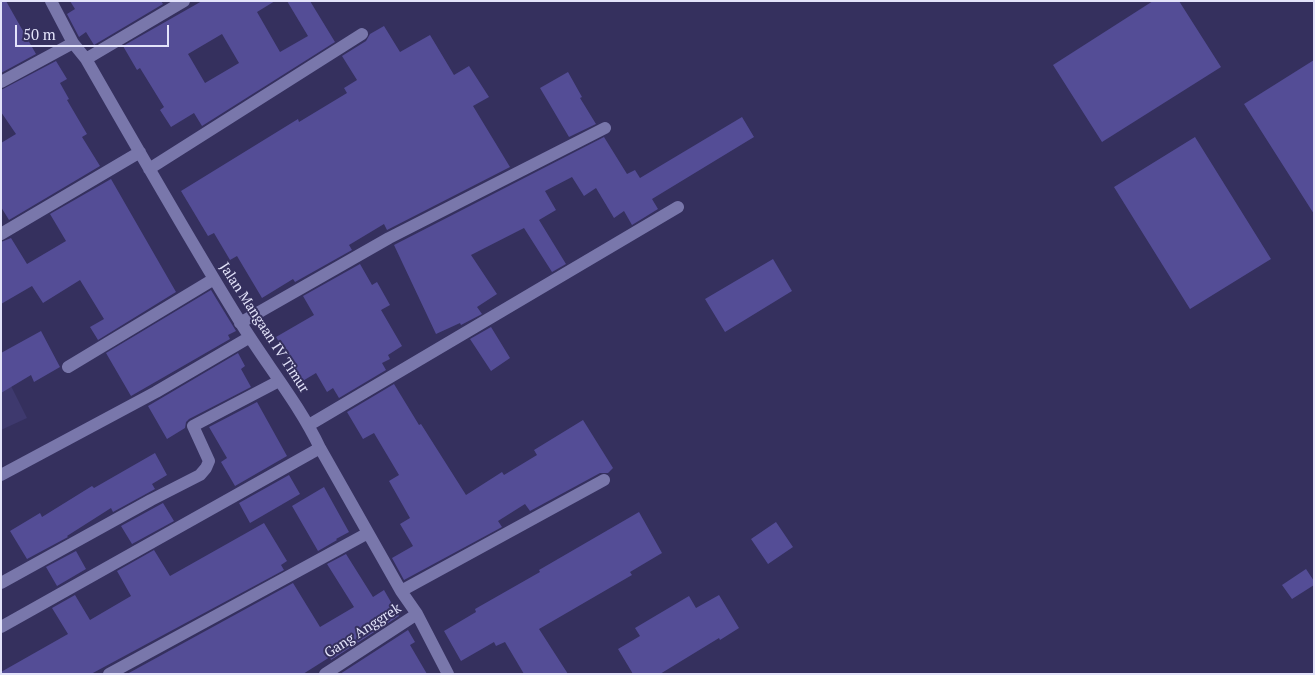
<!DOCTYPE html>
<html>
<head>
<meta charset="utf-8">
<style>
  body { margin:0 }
  #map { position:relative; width:1315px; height:675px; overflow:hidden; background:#35305e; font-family:"PT Serif",serif }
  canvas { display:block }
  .frame { position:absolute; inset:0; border:2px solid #e3e3fa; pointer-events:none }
  .scale { position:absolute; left:15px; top:25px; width:154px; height:22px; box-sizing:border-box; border:2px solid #e3e3fa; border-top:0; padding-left:6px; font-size:15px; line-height:18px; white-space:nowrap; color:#e3e3fa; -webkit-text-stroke:4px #35305e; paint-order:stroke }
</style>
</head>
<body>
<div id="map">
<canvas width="1315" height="675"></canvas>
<div class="frame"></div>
<div class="scale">50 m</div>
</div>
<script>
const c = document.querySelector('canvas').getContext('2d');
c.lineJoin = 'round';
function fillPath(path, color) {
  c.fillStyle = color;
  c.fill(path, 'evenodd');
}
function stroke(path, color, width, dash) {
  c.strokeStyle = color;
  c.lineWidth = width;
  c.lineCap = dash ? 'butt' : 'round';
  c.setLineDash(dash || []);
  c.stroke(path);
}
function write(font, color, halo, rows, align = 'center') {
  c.font = font + ' "PT Serif",serif';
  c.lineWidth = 4;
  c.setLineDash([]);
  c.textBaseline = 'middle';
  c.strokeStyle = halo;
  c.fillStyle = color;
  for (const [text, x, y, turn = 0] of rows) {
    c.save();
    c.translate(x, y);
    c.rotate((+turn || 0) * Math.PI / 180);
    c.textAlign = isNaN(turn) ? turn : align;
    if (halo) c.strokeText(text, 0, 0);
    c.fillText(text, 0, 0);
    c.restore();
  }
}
fillPath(new Path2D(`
  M 1,366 L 27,418 L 1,430 Z`), '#3e396e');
fillPath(new Path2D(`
  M 1,1 L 6,1 L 36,54 L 1,73 Z
  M 70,1 L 161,1 L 163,4 L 94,45 L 86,32 L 79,37 L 67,14 L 75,9 Z
  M 202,1 L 275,1 L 257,12 L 280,52 L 308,36 L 287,1 L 310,1 L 335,42 L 202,126 L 194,113 L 171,127 L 160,110 L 164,107 L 140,68 L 137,70 L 123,46 ZM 222,34 L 239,63 L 205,83 L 188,54 Z
  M 1153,1 L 1179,1 L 1221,67 L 1102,142 L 1053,65 Z
  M 384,26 L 400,52 L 430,35 L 454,75 L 469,66 L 489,97 L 473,106 L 510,167 L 387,230 L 384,224 L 349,245 L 352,250 L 295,282 L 293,279 L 262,298 L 237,256 L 230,260 L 214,233 L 208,236 L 181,191 L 298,119 L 299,122 L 347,93 L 344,88 L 357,80 L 342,56 L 366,41 L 370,34 Z
  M 1314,60 L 1314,214 L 1244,104 Z
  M 56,61 L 67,79 L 60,83 L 69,99 L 67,100 L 87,134 L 82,137 L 100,166 L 9,220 L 1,207 L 1,143 L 16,134 L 1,112 L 1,90 Z
  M 568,72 L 582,97 L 580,98 L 596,124 L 569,137 L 540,88 Z
  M 742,117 L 754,137 L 652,199 L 658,209 L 632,225 L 624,211 L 614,218 L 596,188 L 584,196 L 572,177 L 545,191 L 556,210 L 539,220 L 566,264 L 552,272 L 524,228 L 471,255 L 497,294 L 477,307 L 482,314 L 461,325 L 460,323 L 436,334 L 394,245 L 604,137 L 627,174 L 635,170 L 640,178 Z
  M 1195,137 L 1271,259 L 1190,309 L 1114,187 Z
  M 111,179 L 176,292 L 98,340 L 90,327 L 104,319 L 80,280 L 43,303 L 32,286 L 1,304 L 1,242 L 11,238 L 27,264 L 66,241 L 50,214 Z
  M 773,259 L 792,291 L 725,332 L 705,299 Z
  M 360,264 L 372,285 L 377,282 L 390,305 L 381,310 L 402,346 L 388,355 L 390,359 L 382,363 L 386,370 L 339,398 L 333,388 L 327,392 L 316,373 L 296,385 L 286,370 L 293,366 L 276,337 L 314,315 L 303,296 Z
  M 211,290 L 236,331 L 228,335 L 230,339 L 131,396 L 106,353 Z
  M 491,327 L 510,358 L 491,371 L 470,339 Z
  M 41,331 L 60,367 L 34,382 L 31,375 L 1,393 L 1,353 Z
  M 238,353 L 245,366 L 241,369 L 251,387 L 189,419 L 186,422 L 185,428 L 167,439 L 148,406 Z
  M 394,384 L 419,425 L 421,424 L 466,495 L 502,472 L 504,475 L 537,455 L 534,450 L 583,420 L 613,468 L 608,473 L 600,473 L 530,511 L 525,504 L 498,521 L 502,527 L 404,580 L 392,558 L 413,546 L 400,524 L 410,518 L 389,481 L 399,475 L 374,433 L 363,439 L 347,412 Z
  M 257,402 L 287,456 L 235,486 L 221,462 L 227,458 L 209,427 Z
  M 155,453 L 167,475 L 152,484 L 155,489 L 113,512 L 111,508 L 67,536 L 68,537 L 27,559 L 10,531 L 40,513 L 42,517 L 92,486 L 94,488 Z
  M 289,475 L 300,494 L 250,523 L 239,503 Z
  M 324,487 L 349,532 L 336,539 L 337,540 L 318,551 L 292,506 Z
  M 163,503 L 174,521 L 132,544 L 121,526 Z
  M 639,512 L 662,553 L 630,572 L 632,575 L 539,629 L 568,674 L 524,674 L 505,642 L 496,646 L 494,642 L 461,661 L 444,631 L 476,612 L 475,609 L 540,572 L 539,570 Z
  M 776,522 L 793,547 L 768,564 L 751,539 Z
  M 264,523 L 287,561 L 281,565 L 284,570 L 91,674 L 1,674 L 1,672 L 68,634 L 52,608 L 75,595 L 90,620 L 131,596 L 117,571 L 154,550 L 170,576 Z
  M 76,551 L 86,569 L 57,586 L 46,567 Z
  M 346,554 L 373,597 L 384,590 L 399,616 L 331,660 L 330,657 L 303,674 L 127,674 L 293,583 L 320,627 L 354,607 L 327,564 Z
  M 1306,569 L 1314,581 L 1314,585 L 1292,599 L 1282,585 Z
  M 719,595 L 739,628 L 720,640 L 719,638 L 660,674 L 633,674 L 618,649 L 640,636 L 635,628 L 689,596 L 696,608 Z
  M 408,630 L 415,642 L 410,645 L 427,674 L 340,674 Z`), '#544d96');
stroke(new Path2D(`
  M 51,1 L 73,43 L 86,59 C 136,146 186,234 239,320 C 265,363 298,402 320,448 L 401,591 L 417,614 L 448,674
  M 86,59 L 184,1
  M 1,82 L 73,43
  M 149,169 L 362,34
  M 1,234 L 140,152
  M 240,323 L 389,238 L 605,128
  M 68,367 L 214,279
  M 309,425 L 678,207
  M 1,475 L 156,392 L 250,337
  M 1,583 L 151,500 L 200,475 L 206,468 L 209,461 L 193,426 L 279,381
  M 401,591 L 604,480
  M 1,627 L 320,448
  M 109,674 L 368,533
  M 325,674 L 417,614`), '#7977ab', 12);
write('14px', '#e3e3fa', '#35305e', [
  ["Jalan Mangaan IV Timur",264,328,57],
  ["Gang Anggrek",363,631,-33]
]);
</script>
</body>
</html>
